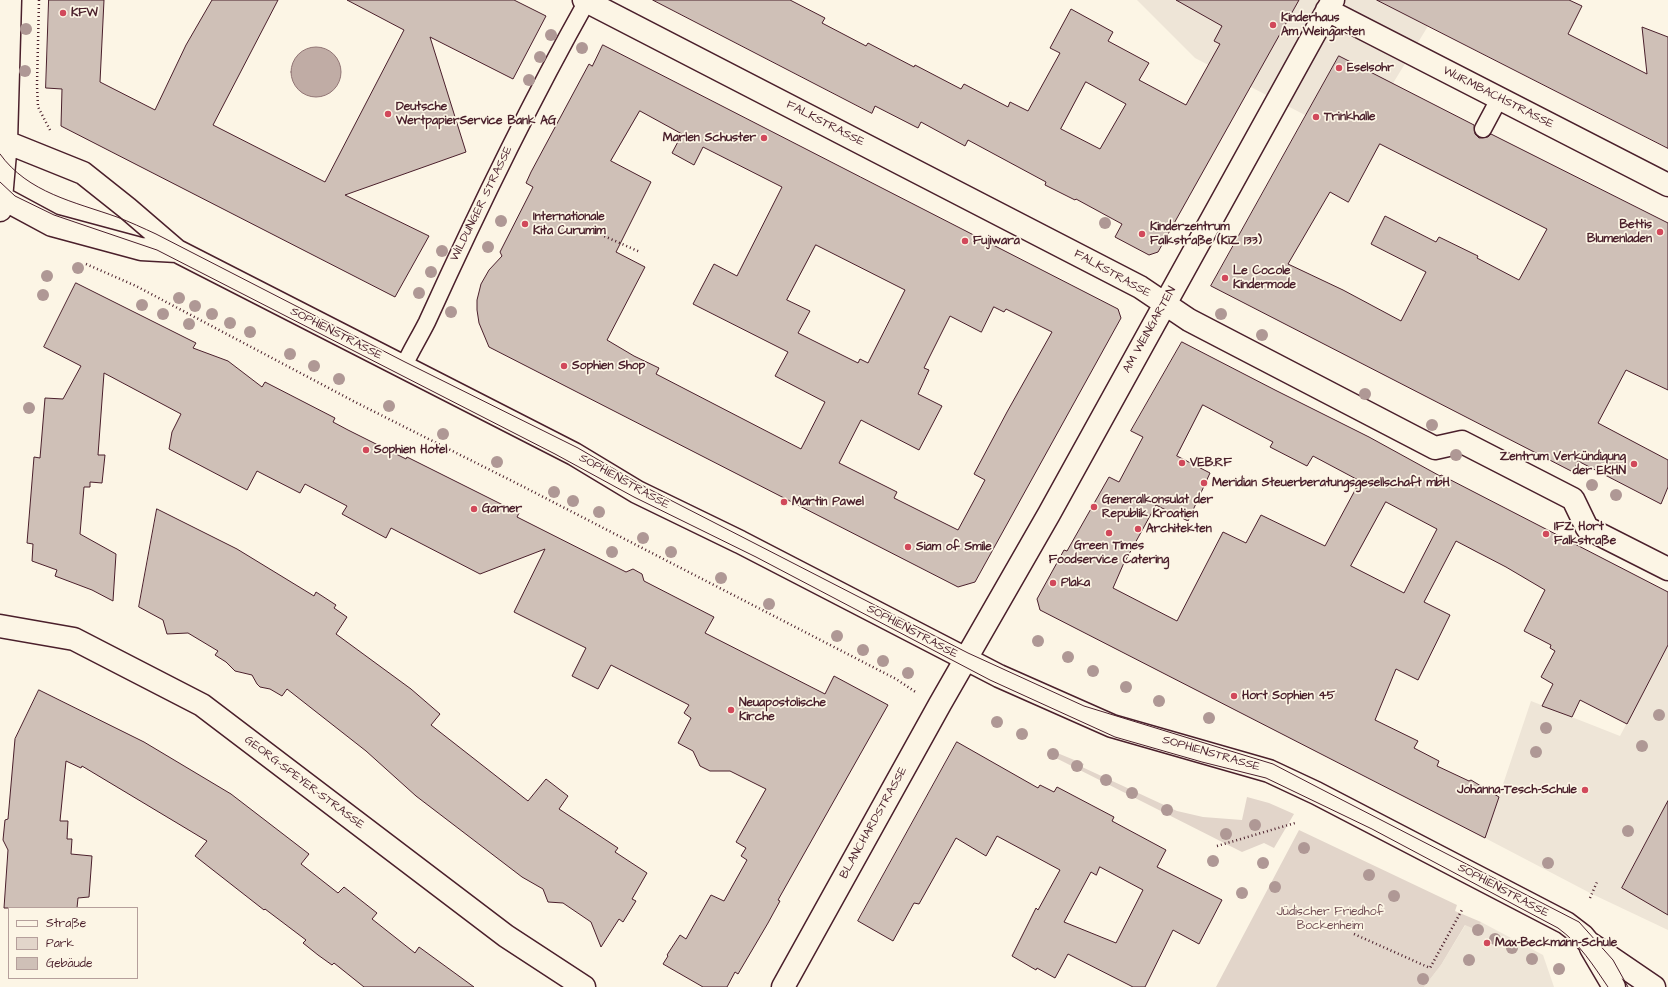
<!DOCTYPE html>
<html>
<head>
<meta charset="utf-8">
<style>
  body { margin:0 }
  #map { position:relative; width:1668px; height:987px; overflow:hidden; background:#fcf5e5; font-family:"Architects Daughter",sans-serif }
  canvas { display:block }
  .legend { position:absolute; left:8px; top:907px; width:130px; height:72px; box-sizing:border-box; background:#fcf5e5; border:1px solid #b59f9b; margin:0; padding:5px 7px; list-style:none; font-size:12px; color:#4a1f2b }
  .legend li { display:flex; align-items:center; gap:8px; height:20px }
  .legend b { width:20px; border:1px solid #b59f9b }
</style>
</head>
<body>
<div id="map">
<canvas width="1668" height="987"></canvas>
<ul class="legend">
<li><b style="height:5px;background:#fcf5e5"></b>Straße</li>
<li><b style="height:11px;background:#e2d5ca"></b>Park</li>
<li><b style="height:11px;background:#cfc0b7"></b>Gebäude</li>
</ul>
</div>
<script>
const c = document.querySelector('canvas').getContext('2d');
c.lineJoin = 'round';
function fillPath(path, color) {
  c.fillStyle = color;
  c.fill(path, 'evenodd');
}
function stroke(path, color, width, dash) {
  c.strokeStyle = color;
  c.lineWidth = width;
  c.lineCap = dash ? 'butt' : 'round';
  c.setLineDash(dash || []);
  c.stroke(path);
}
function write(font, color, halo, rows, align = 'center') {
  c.font = font + ' "Architects Daughter",sans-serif';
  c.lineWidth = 3.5;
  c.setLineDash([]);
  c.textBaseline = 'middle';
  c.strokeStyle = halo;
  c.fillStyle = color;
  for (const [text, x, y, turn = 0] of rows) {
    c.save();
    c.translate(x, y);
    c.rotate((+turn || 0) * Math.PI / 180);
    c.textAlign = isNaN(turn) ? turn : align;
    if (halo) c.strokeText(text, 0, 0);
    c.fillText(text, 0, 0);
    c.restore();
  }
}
fillPath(new Path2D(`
  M 1137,0 L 1444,0 L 1357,142 L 1195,58 Z
  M 1668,645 L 1668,930 L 1592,894 L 1485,838 L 1531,701 L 1620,736 Z
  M 1481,922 L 1543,955 L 1554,987 L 1424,987 L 1441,965 L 1466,924 L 1477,930 Z`), '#eee5d7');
fillPath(new Path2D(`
  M 1050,750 L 1084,764 L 1082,767 L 1177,811 L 1203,817 L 1242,820 L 1247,797 L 1269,803 L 1294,814 L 1274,848 L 1264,843 L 1242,852 L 1048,754 Z
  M 1299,830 L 1457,905 L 1455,911 L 1481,922 L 1477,930 L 1465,925 L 1441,965 L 1424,987 L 1216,987 Z`), '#e2d5ca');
const water = new Path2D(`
  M291 72a25 25 0 1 1 50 0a25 25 0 1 1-50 0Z`);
fillPath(water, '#c0aca5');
stroke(water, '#917474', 1);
const building = new Path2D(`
  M 49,0 L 104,0 L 100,82 L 155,110 L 186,45 L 212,0 L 278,0 L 213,125 L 325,182 L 404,30 L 347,0 L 514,0 L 546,16 L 513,79 L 430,37 L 466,152 L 345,195 L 429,236 L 395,297 L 61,126 L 62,89 L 46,88 Z
  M 653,0 L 790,0 L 825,18 L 822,23 L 866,46 L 868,43 L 914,67 L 915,65 L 961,89 L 964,84 L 1008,107 L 1010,102 L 1028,111 L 1060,53 L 1050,48 L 1071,9 L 1113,32 L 1108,41 L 1149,63 L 1139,80 L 1186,105 L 1220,44 L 1214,41 L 1222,26 L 1176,0 L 1299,0 L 1158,252 L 1149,255 L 1115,237 L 1122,224 L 1076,199 L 1075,200 L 1045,185 L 1046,182 L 968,140 L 965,146 L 921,122 L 918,128 L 875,106 L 872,113 ZM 1086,82 L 1126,104 L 1100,149 L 1061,129 Z
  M 1377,0 L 1569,0 L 1582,6 L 1568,34 L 1647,74 L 1642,27 L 1668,37 L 1668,148 Z
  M 603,45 L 1118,309 L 1121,318 L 975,582 L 958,587 L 489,347 L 479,323 L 477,310 L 477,300 L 481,284 L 489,270 L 502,256 L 500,252 L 533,187 L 526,183 L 531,172 L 589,64 L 592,66 ZM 640,111 L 682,134 L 672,153 L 694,165 L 703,147 L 782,187 L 737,276 L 714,264 L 693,304 L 788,352 L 775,376 L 825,402 L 801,449 L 656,374 L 659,368 L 634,356 L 607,340 L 645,267 L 616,252 L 651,182 L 611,161 ZM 816,245 L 905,290 L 868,363 L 860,359 L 858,363 L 798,333 L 810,311 L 787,300 ZM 994,307 L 1004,312 L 1006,309 L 1052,332 L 1007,412 L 974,474 L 985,480 L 958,530 L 894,498 L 897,492 L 839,463 L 861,420 L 919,450 L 942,406 L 918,394 L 929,370 L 924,368 L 950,316 L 981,332 Z
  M 1339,56 L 1474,125 L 1475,134 L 1479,138 L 1488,137 L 1491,134 L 1668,223 L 1668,390 L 1626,370 L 1598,423 L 1668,460 L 1668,487 L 1661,504 L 1578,461 L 1573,472 L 1211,286 ZM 1380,144 L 1547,229 L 1519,280 L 1477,258 L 1478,256 L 1439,237 L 1436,242 L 1385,216 L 1371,244 L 1426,272 L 1401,321 L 1343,290 L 1288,264 L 1330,192 L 1348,202 Z
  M 76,283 L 196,343 L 193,348 L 228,361 L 262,387 L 265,382 L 335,418 L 333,422 L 348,430 L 406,459 L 407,457 L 519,513 L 517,517 L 626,572 L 633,569 L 642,574 L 644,581 L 714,617 L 705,633 L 825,694 L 834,676 L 888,705 L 778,900 L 780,901 L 768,923 L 738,974 L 735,972 L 727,987 L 703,987 L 663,964 L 668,956 L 667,955 L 680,935 L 686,939 L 711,895 L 724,901 L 747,860 L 741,856 L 746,848 L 736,842 L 766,789 L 730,771 L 710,771 L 700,766 L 693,751 L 678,743 L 691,718 L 684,713 L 689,705 L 611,665 L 598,689 L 572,676 L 586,648 L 514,612 L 545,549 L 480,574 L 391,528 L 386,538 L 342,514 L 347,506 L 305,484 L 300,493 L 257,471 L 247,490 L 169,449 L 172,432 L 181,414 L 104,373 L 98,455 L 105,455 L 102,483 L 90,482 L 90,487 L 84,487 L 80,534 L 116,554 L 113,601 L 92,590 L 55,576 L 57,570 L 32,561 L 33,544 L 27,543 L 34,457 L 40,458 L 45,398 L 63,399 L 81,366 L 44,347 Z
  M 1182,342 L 1275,390 L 1369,437 L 1440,476 L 1441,475 L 1668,592 L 1668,645 L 1627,724 L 1580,700 L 1572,717 L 1542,706 L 1553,684 L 1541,677 L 1555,651 L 1550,648 L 1551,645 L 1524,631 L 1545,590 L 1506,567 L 1456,541 L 1424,602 L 1450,615 L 1418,680 L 1396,669 L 1375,720 L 1418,741 L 1414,748 L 1439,761 L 1437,766 L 1469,781 L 1471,780 L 1499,797 L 1485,838 L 1040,610 L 1037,599 L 1064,550 L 1067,551 L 1109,477 L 1119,482 L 1143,437 L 1131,431 ZM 1203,405 L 1273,442 L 1270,447 L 1307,466 L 1313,456 L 1360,481 L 1325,546 L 1261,515 L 1246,543 L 1223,532 L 1177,621 L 1113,588 L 1123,565 L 1156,505 L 1188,521 L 1210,473 L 1177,456 ZM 1386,502 L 1437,529 L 1404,593 L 1351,566 Z
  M 157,509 L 237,549 L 314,596 L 316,592 L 336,605 L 334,608 L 347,617 L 336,634 L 411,689 L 440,714 L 431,725 L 528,801 L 546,779 L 568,796 L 559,809 L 618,848 L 615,852 L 647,873 L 632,899 L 636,901 L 623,922 L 619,919 L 601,947 L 591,922 L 563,903 L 548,902 L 543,889 L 522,877 L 416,796 L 366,751 L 287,689 L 282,696 L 270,689 L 260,687 L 257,684 L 252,675 L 235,671 L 226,662 L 215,655 L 218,651 L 188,633 L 167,634 L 163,620 L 139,607 Z
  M 39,690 L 144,742 L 231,794 L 309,854 L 301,864 L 338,893 L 344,887 L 377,913 L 372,919 L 415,953 L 419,947 L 474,987 L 364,987 L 334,963 L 332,965 L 318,955 L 303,943 L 306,940 L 265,909 L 264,910 L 195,856 L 207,841 L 82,766 L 81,768 L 66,761 L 60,821 L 68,821 L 67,839 L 72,839 L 71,854 L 92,856 L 89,897 L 78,898 L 77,908 L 4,908 L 8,850 L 3,840 L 5,820 L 8,819 L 15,739 Z
  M 957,742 L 1038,788 L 1040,785 L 1054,792 L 1057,787 L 1114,817 L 1112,821 L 1166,850 L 1157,867 L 1222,900 L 1199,944 L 1173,930 L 1145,987 L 1133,987 L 1068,954 L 1055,978 L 1037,968 L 1036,970 L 1012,956 L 1036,908 L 1038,910 L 1060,870 L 997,836 L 986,856 L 956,838 L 919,904 L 914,903 L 893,941 L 858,921 ZM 1100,867 L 1143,890 L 1116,943 L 1064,922 L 1091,872 L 1096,875 Z
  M 1668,801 L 1668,915 L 1622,888 Z`);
fillPath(building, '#cfc0b7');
stroke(building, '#4a1f2b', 1);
const lane = new Path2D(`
  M 1483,129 L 1499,99
  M 403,368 C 410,352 419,338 427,322 C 476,214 528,106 587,1`);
const street = new Path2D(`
  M 584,0 L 1140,287 L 1189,320 L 1435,448 L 1462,442 L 1573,499 L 1587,528 L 1668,569
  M 1327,10 L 1668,185
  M 0,626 L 74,639 L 202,705 L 506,936 L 584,987
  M 783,987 L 940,704 L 1049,514 L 1333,0`);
const secondary = new Path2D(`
  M 0,141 L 6,142 L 83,173 L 127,208 L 177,251 L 574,454 L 637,492 L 740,542 L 999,676 L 1112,726 L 1269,771 L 1316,793 L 1566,923 L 1583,936 L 1588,942 L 1654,987
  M 0,197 L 52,225 L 141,249 L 177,251
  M 0,210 L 6,142 L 10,0
  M 1591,948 L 1614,987`);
stroke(lane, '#4a1f2b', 19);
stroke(street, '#4a1f2b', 25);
stroke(secondary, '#4a1f2b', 25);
stroke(new Path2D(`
  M 39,0 L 37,85 L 38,107 L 50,130
  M 586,228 L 640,252
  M 86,264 L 136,286 L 357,403 L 522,486 L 896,679 L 917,693
  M 1217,846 L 1295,823
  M 1590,898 L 1597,882
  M 1354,934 L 1430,968 L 1463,908`), '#4a1f2b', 2.5, [1, 3]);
stroke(lane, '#fcf5e5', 16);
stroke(street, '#fcf5e5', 22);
stroke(secondary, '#fcf5e5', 22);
stroke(new Path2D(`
  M 0,154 C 28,193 75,202 117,217 C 130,222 143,228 156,234 L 405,362 L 578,448 L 645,487 L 968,653 L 1084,706 L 1273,764 L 1319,788 L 1579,922 L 1613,960 L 1628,987
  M 0,182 L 15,196 L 54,215 L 157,250 L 555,454 L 634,497 L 756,557 L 990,680 L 1115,737 L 1202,762 L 1266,778 L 1372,829 L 1558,928 C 1580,944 1593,965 1608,987`), '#4a1f2b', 1);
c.fillStyle = '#af9895';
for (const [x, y] of [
  [26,29],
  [551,35],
  [582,48],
  [540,57],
  [25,71],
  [529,80],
  [501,221],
  [1105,223],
  [488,247],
  [442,251],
  [78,268],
  [431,272],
  [47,276],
  [419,293],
  [43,295],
  [179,298],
  [142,305],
  [195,306],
  [451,312],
  [163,314],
  [212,314],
  [1221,314],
  [230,323],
  [189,324],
  [250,332],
  [1262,335],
  [290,354],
  [314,366],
  [339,379],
  [1365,394],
  [389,406],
  [29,408],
  [1432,425],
  [443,434],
  [1456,455],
  [497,462],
  [1592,485],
  [554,492],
  [1616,495],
  [573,501],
  [599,512],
  [643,538],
  [612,552],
  [671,552],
  [721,578],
  [769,604],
  [837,636],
  [1038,641],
  [863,650],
  [1068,657],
  [883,661],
  [1093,671],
  [908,673],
  [1126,687],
  [1159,701],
  [1659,715],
  [1209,718],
  [997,722],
  [1546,728],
  [1022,734],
  [1642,746],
  [1536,752],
  [1053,754],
  [1077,766],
  [1106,780],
  [1132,793],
  [1167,810],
  [1255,825],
  [1628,831],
  [1226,834],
  [1304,848],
  [1213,861],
  [1263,863],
  [1548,863],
  [1369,875],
  [1275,887],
  [1242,893],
  [1394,896],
  [1478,930],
  [1495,939],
  [1512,948],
  [1532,959],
  [1469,960],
  [1559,969],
  [1423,979]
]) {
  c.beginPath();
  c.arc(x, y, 6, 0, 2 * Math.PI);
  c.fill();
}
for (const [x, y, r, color] of [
  [63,13,4,"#d1495b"],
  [1273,25,4,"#d1495b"],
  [1339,68,4,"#d1495b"],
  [388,114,4,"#d1495b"],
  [1316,117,4,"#d1495b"],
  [764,138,4,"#d1495b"],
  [525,224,4,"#d1495b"],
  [1660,232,4,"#d1495b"],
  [1142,234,4,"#d1495b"],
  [965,241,4,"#d1495b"],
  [1225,278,4,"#d1495b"],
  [564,366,4,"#d1495b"],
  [366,450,4,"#d1495b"],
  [1182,463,4,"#d1495b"],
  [1634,464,4,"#d1495b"],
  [1204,483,4,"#d1495b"],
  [784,502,4,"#d1495b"],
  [1094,507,4,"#d1495b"],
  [474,509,4,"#d1495b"],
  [1138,529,4,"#d1495b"],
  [1109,533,4,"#d1495b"],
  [1546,534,4,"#d1495b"],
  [908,547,4,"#d1495b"],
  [1053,583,4,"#d1495b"],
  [1234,696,4,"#d1495b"],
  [731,710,4,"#d1495b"],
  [1585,790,4,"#d1495b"],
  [1487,943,4,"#d1495b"]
]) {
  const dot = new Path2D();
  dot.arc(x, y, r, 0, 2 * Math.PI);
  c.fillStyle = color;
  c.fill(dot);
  stroke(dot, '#fcf5e5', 1.5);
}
write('bold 12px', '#4a1f2b', '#fcf5e5', [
  ["KFW",71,13],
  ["Kinderhaus",1281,18],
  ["Am Weingarten",1281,32],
  ["Eselsohr",1347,68],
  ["Deutsche",396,107],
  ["WertpapierService Bank AG",396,121],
  ["Trinkhalle",1324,117],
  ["Marlen Schuster",756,138,"right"],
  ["Internationale",533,217],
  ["Kita Curumim",533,231],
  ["Bettis",1652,225,"right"],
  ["Blumenladen",1652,239,"right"],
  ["Kinderzentrum",1150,227],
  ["Falkstraße (KiZ 133)",1150,241],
  ["Fujiwara",973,241],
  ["Le Cocole",1233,271],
  ["Kindermode",1233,285],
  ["Sophien Shop",572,366],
  ["Sophien Hotel",374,450],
  ["Zentrum Verkündigung",1626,457,"right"],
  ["der EKHN",1626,471,"right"],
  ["VEB.RF",1190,463],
  ["Meridian Steuerberatungsgesellschaft mbH",1212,483],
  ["Generalkonsulat der",1102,500],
  ["Republik Kroatien",1102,514],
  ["Martin Pawel",792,502],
  ["Garner",482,509],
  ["IFZ Hort",1554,527],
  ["Falkstraße",1554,541],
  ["Architekten",1146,529],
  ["Green Times",1109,546,"center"],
  ["Foodservice Catering",1109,560,"center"],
  ["Siam of Smile",916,547],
  ["Plaka",1061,583],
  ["Hort Sophien 45",1242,696],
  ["Neuapostolische",739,703],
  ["Kirche",739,717],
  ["Johanna-Tesch-Schule",1577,790,"right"],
  ["Max-Beckmann-Schule",1495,943]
], 'left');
write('12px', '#4a1f2b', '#fcf5e5', [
  ["WURMBACHSTRASSE",1498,98,27],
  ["FALKSTRASSE",825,124,27],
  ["WILDUNGER STRASSE",482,204,-64],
  ["FALKSTRASSE",1112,274,29],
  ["AM WEINGARTEN",1150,330,-61],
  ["SOPHIENSTRASSE",336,334,27],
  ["SOPHIENSTRASSE",624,482,29],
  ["SOPHIENSTRASSE",912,632,28],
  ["SOPHIENSTRASSE",1211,754,16],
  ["GEORG-SPEYER-STRASSE",304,783,37],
  ["BLANCHARDSTRASSE",874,823,-61],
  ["SOPHIENSTRASSE",1503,891,28]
]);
write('12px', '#704c53', '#fcf5e5', [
  ["Jüdischer Friedhof",1330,912],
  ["Bockenheim",1330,926]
]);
</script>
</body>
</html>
